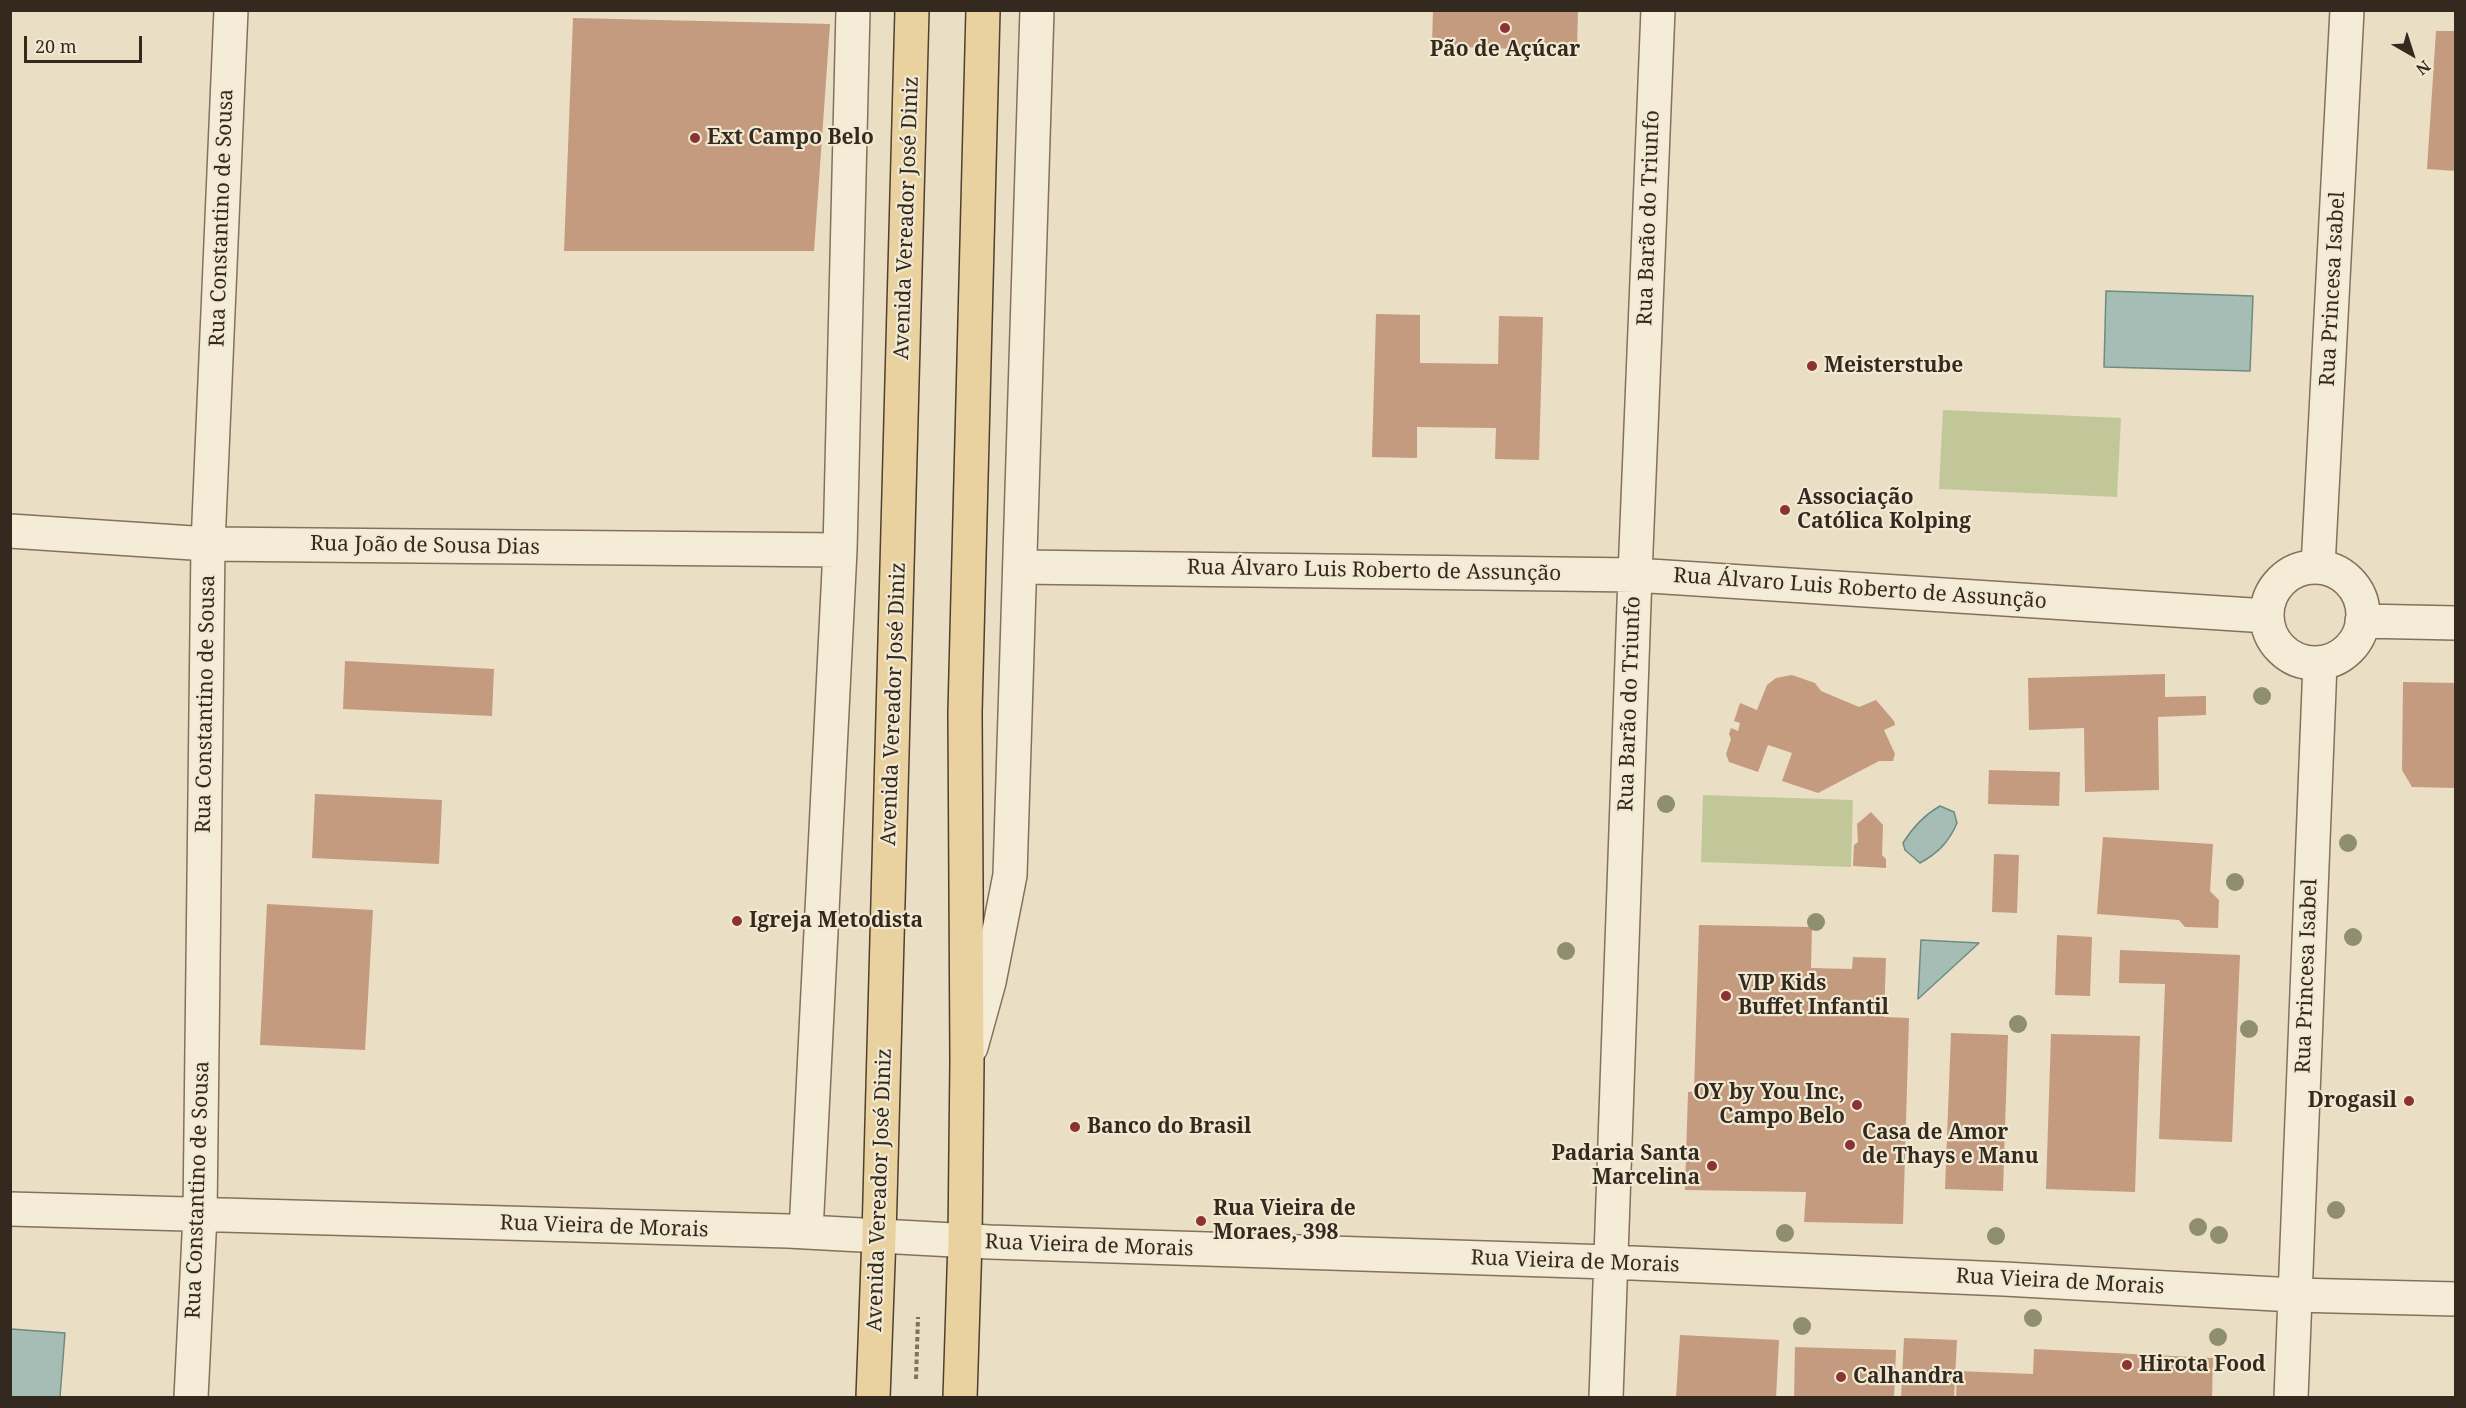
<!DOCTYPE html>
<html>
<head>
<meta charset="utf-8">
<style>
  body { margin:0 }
  #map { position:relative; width:2466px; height:1408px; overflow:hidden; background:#eadec5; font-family:"Noto Serif",serif }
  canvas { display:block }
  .frame { position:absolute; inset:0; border:12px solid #34291f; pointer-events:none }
  .north { position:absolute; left:2382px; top:24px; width:60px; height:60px; -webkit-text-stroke:4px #f2e9d3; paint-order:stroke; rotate:141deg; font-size:16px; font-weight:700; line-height:24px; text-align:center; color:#34291f }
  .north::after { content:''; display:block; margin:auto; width:21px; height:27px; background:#34291f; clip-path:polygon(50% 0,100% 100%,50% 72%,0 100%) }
  .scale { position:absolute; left:24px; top:36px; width:118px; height:27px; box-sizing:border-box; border:3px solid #34291f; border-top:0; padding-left:8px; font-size:18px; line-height:21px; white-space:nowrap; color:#34291f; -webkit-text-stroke:4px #f2e9d3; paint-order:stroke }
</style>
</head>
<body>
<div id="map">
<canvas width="2466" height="1408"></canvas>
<div class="frame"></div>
<div class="north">N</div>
<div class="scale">20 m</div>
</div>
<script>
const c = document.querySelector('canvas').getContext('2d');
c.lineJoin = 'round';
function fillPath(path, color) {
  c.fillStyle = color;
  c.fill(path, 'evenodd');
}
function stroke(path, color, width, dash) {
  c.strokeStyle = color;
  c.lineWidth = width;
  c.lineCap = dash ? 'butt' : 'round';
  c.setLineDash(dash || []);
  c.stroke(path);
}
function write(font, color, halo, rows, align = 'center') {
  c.font = font + ' "Noto Serif",serif';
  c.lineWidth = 4.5;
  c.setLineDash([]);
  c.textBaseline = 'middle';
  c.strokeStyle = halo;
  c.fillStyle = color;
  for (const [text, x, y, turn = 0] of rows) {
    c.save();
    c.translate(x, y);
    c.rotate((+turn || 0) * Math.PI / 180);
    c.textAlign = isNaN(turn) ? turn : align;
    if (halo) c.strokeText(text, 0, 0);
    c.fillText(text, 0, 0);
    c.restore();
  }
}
fillPath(new Path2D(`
  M 1943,410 L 2121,418 L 2117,497 L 1939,489 Z
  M 1703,795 L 1853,800 L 1851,867 L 1701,862 Z`), '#c2c79a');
const water = new Path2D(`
  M 2106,291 L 2253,296 L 2250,371 L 2104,367 Z
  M 1940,806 L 1954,812 L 1957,823 C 1949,842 1938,853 1920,863 L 1905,850 L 1903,843 C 1913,827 1924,815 1940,806 Z
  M 1921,940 L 1979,943 L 1918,999 Z
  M 11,1329 L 65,1333 L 60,1397 L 11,1397 Z`);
fillPath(water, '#a6bdb6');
stroke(water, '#6e8b83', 1.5);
fillPath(new Path2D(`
  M 1433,10 L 1578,10 L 1577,51 L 1432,46 Z
  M 573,18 L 830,24 L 814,251 L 564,251 Z
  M 2436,31 L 2456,31 L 2456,171 L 2427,169 Z
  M 1376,314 L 1420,315 L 1420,363 L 1498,364 L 1499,316 L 1543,317 L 1539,460 L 1495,459 L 1496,428 L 1417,427 L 1417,458 L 1372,457 Z
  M 345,661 L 494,669 L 492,716 L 343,709 Z
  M 2165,674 L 2165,697 L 2206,696 L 2206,715 L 2158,717 L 2159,790 L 2085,792 L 2084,728 L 2029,730 L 2028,678 Z
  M 1792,675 L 1815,683 L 1821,691 L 1859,707 L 1876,700 L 1894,721 L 1895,725 L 1884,730 L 1895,754 L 1893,761 L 1879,761 L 1818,793 L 1782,781 L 1792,753 L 1768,745 L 1758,772 L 1729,762 L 1726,754 L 1731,739 L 1729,734 L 1731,728 L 1738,731 L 1740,723 L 1734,721 L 1740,703 L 1757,710 L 1767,685 L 1776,678 Z
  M 2403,682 L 2456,683 L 2456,788 L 2412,787 L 2402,770 Z
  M 1989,770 L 2060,772 L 2059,806 L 1988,804 Z
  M 315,794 L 442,800 L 439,864 L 312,858 Z
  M 1871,812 L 1883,825 L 1882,855 L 1886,859 L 1886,868 L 1853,866 L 1854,845 L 1858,842 L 1857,824 Z
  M 2103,837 L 2213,844 L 2210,891 L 2219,900 L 2218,928 L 2185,927 L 2179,920 L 2097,914 Z
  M 1994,854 L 2019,855 L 2017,913 L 1992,912 Z
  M 267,904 L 373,910 L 365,1050 L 260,1045 Z
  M 1699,925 L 1812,927 L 1811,968 L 1852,969 L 1853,957 L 1886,958 L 1884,1017 L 1909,1018 L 1903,1224 L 1804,1222 L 1806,1192 L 1685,1190 L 1688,1092 L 1694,1092 Z
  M 2057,935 L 2092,937 L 2090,996 L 2055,995 Z
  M 2120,950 L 2240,955 L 2232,1142 L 2159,1139 L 2165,984 L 2119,983 Z
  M 1951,1033 L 2008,1035 L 2003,1191 L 1945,1189 Z
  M 2051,1034 L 2140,1036 L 2135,1192 L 2046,1189 Z
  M 1680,1335 L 1779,1340 L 1776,1398 L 1676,1398 Z
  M 1904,1338 L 1957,1340 L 1954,1398 L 1901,1398 Z
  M 1795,1347 L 1896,1350 L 1894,1398 L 1794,1398 Z
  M 2034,1349 L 2213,1358 L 2212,1398 L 1956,1398 L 1957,1371 L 2033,1374 Z`), '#c49b7e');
const minor = new Path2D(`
  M 10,531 L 208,544 L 840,550
  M 1020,567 L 1635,575 L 2267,616
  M 2318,567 L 2347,10
  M2267 615a48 48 0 1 1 96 0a48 48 0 1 1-96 0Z
  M 2362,621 L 2456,623
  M 971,1047 L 989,982 L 1010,875 L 1037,10
  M 10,1209 L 788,1231 L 990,1242 L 1609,1262 L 2004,1279 L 2294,1295 L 2456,1299
  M 806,1232 L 840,550 L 853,10
  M 191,1398 L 200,1215 L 208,544 L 231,10
  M 1606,1398 L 1635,575 L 1658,10
  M 2291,1398 L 2320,663`);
const major = new Path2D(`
  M 873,1398 L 879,1236 L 912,10
  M 960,1398 L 965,1241 L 967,1060 L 965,712 L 983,10`);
stroke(minor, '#83715d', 36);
stroke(major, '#513f30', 36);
stroke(new Path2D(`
  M 916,1379 L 918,1317`), '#83715d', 4, [4.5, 3]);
stroke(minor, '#f5ecd7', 33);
stroke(major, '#e9d2a0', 33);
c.fillStyle = '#8f8f6f';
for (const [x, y] of [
  [2262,696],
  [1666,804],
  [2348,843],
  [2235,882],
  [1816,922],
  [2353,937],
  [1566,951],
  [2018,1024],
  [2249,1029],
  [2336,1210],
  [2198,1227],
  [1785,1233],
  [2219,1235],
  [1996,1236],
  [2033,1318],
  [1802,1326],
  [2218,1337]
]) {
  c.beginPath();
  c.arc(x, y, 9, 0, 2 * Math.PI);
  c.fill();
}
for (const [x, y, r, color] of [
  [1505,28,6,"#8c3233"],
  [695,138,6,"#8c3233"],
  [1812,366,6,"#8c3233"],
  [1785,510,6,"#8c3233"],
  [737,921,6,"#8c3233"],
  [1726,996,6,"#8c3233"],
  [2409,1101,6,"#8c3233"],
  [1857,1105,6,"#8c3233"],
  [1075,1127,6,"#8c3233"],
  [1850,1145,6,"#8c3233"],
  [1712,1166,6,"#8c3233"],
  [1201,1221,6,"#8c3233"],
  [2127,1365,6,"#8c3233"],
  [1841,1377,6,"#8c3233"]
]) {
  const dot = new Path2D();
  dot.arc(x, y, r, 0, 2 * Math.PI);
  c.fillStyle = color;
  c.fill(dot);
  stroke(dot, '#f2e9d3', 2);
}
write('bold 21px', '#34291f', '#f2e9d3', [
  ["Pão de Açúcar",1505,50,"center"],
  ["Ext Campo Belo",707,138],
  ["Meisterstube",1824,366],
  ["Associação",1797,498],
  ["Católica Kolping",1797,522],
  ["Igreja Metodista",749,921],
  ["VIP Kids",1738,984],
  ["Buffet Infantil",1738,1008],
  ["OY by You Inc,",1845,1093,"right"],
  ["Campo Belo",1845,1117,"right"],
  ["Drogasil",2397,1101,"right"],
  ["Banco do Brasil",1087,1127],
  ["Casa de Amor",1862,1133],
  ["de Thays e Manu",1862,1157],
  ["Padaria Santa",1700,1154,"right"],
  ["Marcelina",1700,1178,"right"],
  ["Rua Vieira de",1213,1209],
  ["Moraes, 398",1213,1233],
  ["Hirota Food",2139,1365],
  ["Calhandra",1853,1377]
], 'left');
write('21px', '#34291f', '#f2e9d3', [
  ["Rua Constantino de Sousa",222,218,-88],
  ["Avenida Vereador José Diniz",907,218,-88],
  ["Rua Barão do Triunfo",1649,218,-88],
  ["Rua Princesa Isabel",2333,289,-87],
  ["Rua João de Sousa Dias",425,546,1],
  ["Rua Álvaro Luis Roberto de Assunção",1374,571,1],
  ["Rua Álvaro Luis Roberto de Assunção",1860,589,4],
  ["Rua Constantino de Sousa",206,704,-89],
  ["Avenida Vereador José Diniz",894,704,-88],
  ["Rua Barão do Triunfo",1630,704,-88],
  ["Rua Princesa Isabel",2307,976,-88],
  ["Rua Constantino de Sousa",198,1190,-88],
  ["Avenida Vereador José Diniz",880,1190,-88],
  ["Rua Vieira de Morais",604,1227,2],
  ["Rua Vieira de Morais",1089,1246,2],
  ["Rua Vieira de Morais",1575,1262,2],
  ["Rua Vieira de Morais",2060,1282,3]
]);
</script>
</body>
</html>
